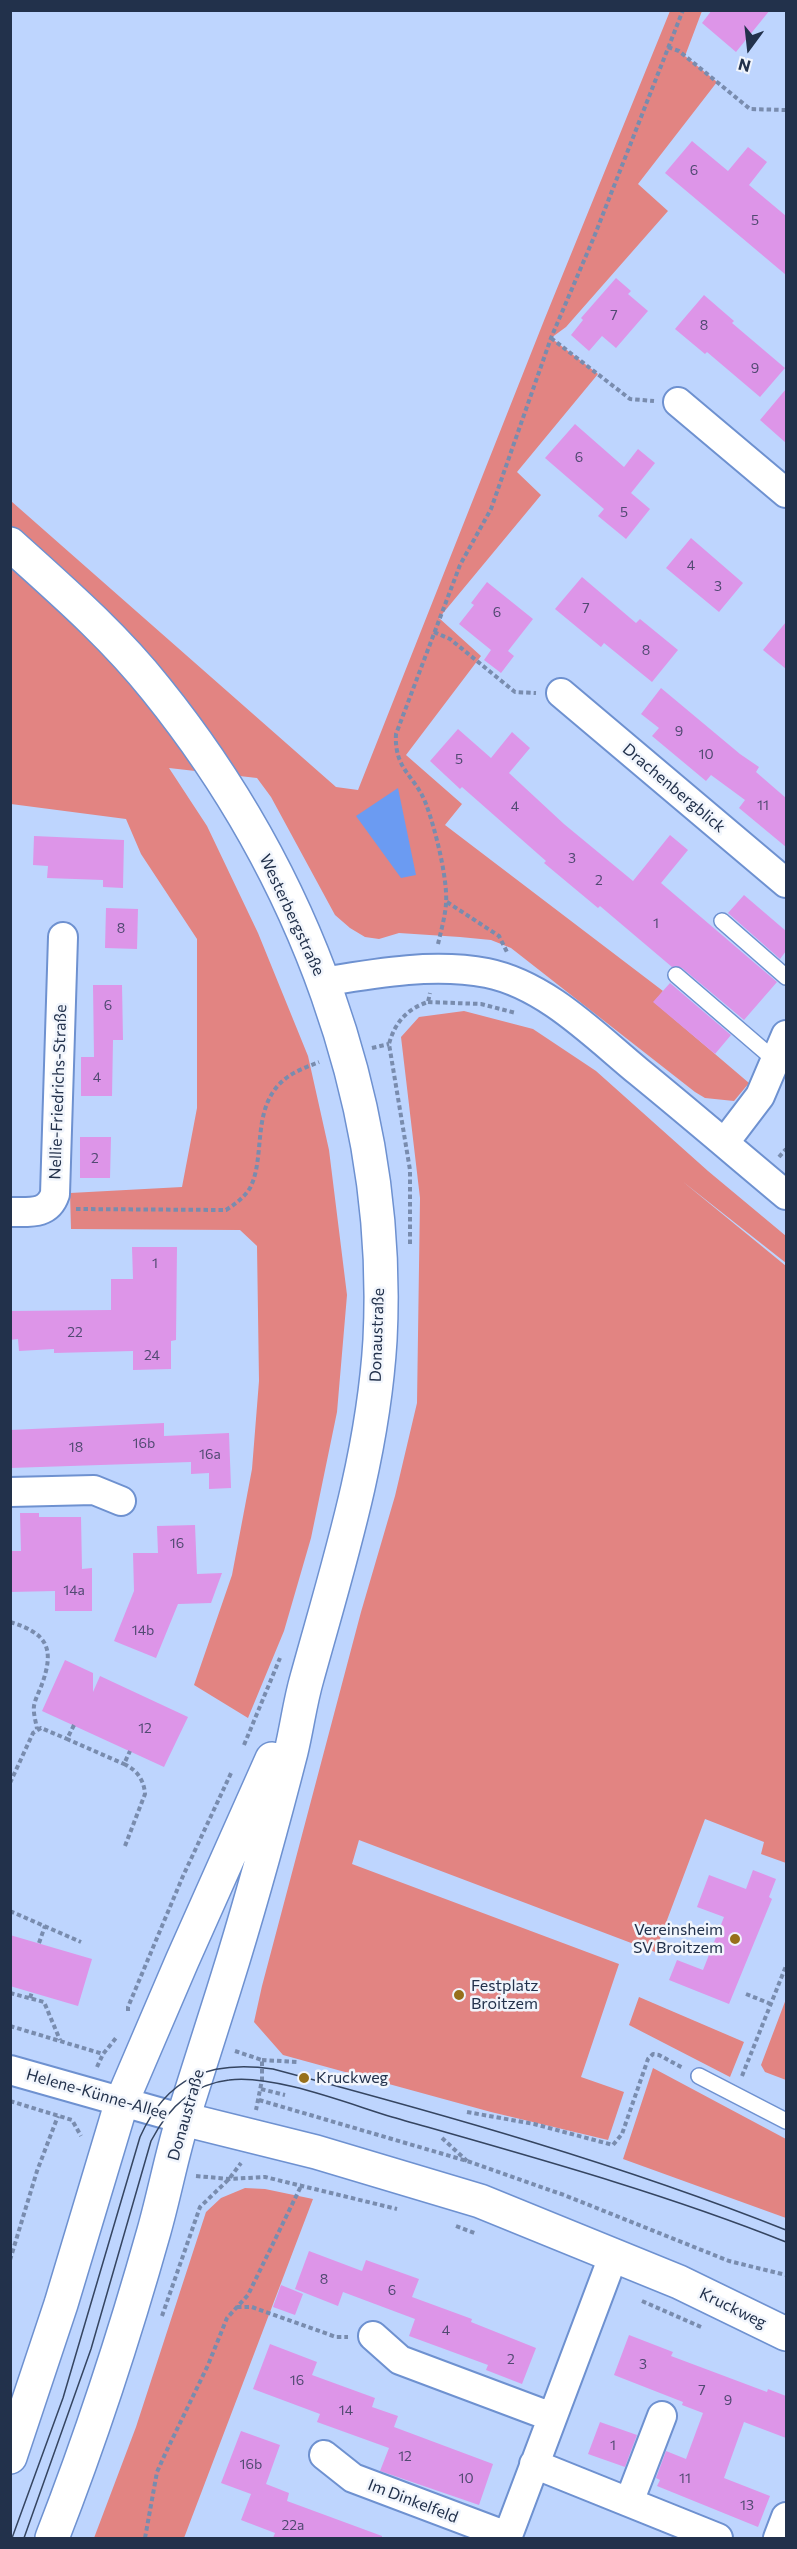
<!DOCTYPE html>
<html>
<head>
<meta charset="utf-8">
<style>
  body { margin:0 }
  #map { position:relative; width:797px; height:2549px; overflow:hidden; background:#bed5fe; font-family:Commissioner,sans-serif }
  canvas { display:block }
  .frame { position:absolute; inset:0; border:12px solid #22314b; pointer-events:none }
  .north { position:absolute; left:719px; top:18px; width:60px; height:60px; -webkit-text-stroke:4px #f1f5fc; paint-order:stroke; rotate:195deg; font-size:16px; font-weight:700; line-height:24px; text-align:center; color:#22314b }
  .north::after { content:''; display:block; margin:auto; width:21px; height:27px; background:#22314b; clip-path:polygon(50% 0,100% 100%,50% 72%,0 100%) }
</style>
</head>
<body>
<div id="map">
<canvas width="797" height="2549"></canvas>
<div class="frame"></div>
<div class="north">N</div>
</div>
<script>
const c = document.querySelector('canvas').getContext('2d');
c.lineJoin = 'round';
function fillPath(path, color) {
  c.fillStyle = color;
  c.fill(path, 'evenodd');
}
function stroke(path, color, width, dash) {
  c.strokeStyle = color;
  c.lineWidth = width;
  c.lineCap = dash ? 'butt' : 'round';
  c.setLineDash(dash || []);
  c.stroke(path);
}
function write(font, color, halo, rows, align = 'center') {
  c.font = font + ' Commissioner,sans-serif';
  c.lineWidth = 5;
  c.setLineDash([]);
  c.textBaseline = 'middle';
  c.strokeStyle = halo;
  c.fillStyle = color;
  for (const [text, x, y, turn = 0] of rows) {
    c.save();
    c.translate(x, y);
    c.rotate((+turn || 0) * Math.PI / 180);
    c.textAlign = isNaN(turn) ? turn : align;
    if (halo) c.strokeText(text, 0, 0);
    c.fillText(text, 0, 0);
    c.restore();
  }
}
fillPath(new Path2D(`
  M 670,11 L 702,11 L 685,56 L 717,82 L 638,184 L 668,211 L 566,327 L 551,338 L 598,374 L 517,472 L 541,495 L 439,618 L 481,656 L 406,755 L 462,804 L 445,825 L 663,991 L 654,1002 L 749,1083 L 734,1101 L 705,1098 L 695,1092 L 511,948 L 491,940 L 460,937 L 399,933 L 379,939 L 365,937 L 350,928 L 335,915 L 271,797 L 257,778 L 169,768 L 207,826 L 258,933 L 308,1056 L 329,1150 L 347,1295 L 337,1412 L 311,1538 L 284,1631 L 248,1718 L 194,1685 L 232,1575 L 252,1469 L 259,1381 L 257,1246 L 240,1230 L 71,1229 L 70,1193 L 182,1187 L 197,1108 L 197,939 L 141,854 L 126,819 L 11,804 L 11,501 L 336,787 L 358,790 L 545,318 Z
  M 464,1011 L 533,1029 L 596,1071 L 708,1171 L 786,1236 L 786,1263 L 682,1181 L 786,1266 L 786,1863 L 761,1854 L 764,1842 L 705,1819 L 655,1952 L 359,1840 L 352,1864 L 619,1964 L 581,2077 L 624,2092 L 608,2140 L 491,2112 L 283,2055 L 254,2022 L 262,1986 L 361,1612 L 395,1496 L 417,1403 L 420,1198 L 401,1037 L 419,1017 Z
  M 639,1997 L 744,2042 L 730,2077 L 629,2025 Z
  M 786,1999 L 786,2080 L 765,2072 L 761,2065 Z
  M 653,2068 L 786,2139 L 786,2218 L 623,2159 Z
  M 245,2188 L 265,2189 L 313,2199 L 184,2538 L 94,2538 L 136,2427 L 206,2212 L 221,2198 Z`), '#e28482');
fillPath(new Path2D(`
  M 398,788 L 416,875 L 401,878 L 356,816 Z`), '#6b9bf2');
fillPath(new Path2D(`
  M 712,10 L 770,10 L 736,52 L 702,23 Z
  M 692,141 L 728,171 L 748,147 L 767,162 L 749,185 L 786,216 L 786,275 L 665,173 Z
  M 616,278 L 631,291 L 628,294 L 648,311 L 616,348 L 602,336 L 589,351 L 571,335 L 583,320 L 581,318 Z
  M 704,295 L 734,321 L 732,323 L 785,368 L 760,397 L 707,352 L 705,354 L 675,329 Z
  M 786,389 L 786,443 L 760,420 Z
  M 575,424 L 624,467 L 638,449 L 655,463 L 631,493 L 650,509 L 626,539 L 598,516 L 604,509 L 545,458 Z
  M 691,538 L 743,583 L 719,612 L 666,568 Z
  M 582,577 L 636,623 L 640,619 L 678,650 L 652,682 L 604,643 L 601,647 L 555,609 Z
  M 487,582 L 533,619 L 508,651 L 514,656 L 501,673 L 484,660 L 491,650 L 459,624 L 474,605 L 471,603 Z
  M 786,622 L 786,669 L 763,650 Z
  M 661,688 L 740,754 L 759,767 L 756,772 L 786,798 L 786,847 L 739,808 L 745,800 L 711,775 L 706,781 L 652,736 L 659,728 L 641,714 Z
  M 458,729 L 491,758 L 512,732 L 530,748 L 509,773 L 564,824 L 633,881 L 670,835 L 688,850 L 661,883 L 777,982 L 744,1020 L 682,968 L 672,967 L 600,906 L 598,908 L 544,863 L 546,861 L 462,787 L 460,789 L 430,761 Z
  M 34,836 L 124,840 L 123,888 L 103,887 L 103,880 L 47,878 L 48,866 L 33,865 Z
  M 744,895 L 786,931 L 786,951 L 780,959 L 728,913 Z
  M 106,908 L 138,909 L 137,949 L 105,948 Z
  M 670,983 L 731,1035 L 715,1054 L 653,1002 Z
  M 93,985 L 122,985 L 123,1040 L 113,1040 L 112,1096 L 81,1096 L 81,1057 L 94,1057 Z
  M 80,1137 L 111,1137 L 110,1178 L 80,1178 Z
  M 132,1247 L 177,1247 L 176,1340 L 171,1341 L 171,1369 L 133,1370 L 133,1351 L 54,1353 L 54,1349 L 19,1351 L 18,1339 L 10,1340 L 10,1311 L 111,1310 L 111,1279 L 133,1279 Z
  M 164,1423 L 164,1436 L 229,1433 L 231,1488 L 209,1489 L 209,1473 L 191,1474 L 191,1462 L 10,1468 L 10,1430 Z
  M 20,1513 L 39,1513 L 39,1517 L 81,1517 L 82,1569 L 92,1568 L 92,1611 L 55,1611 L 55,1591 L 10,1592 L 10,1551 L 21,1551 Z
  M 195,1525 L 197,1574 L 222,1573 L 211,1603 L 178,1604 L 156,1658 L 114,1641 L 134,1591 L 133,1553 L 158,1553 L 157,1526 Z
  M 65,1660 L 93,1673 L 93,1692 L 100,1676 L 188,1717 L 164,1767 L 42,1711 Z
  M 753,1870 L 776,1879 L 769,1897 L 772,1899 L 729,2004 L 669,1980 L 677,1960 L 703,1970 L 724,1917 L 697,1907 L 709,1875 L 746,1889 Z
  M 10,1935 L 92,1959 L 78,2006 L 10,1986 Z
  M 309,2251 L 362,2271 L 366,2260 L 419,2279 L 412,2297 L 472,2319 L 471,2322 L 536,2348 L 522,2384 L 486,2370 L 488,2365 L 409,2336 L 415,2319 L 343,2292 L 338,2306 L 295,2289 Z
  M 281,2285 L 303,2294 L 295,2315 L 273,2307 Z
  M 629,2335 L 673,2352 L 671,2356 L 767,2392 L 768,2389 L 786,2396 L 786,2438 L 744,2422 L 724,2478 L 770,2496 L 758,2527 L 657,2486 L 660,2480 L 656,2478 L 666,2451 L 686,2459 L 703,2413 L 682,2405 L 683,2402 L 614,2375 Z
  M 270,2344 L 317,2362 L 312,2375 L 375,2398 L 372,2407 L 398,2416 L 394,2427 L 493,2464 L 479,2505 L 380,2471 L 389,2448 L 317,2422 L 320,2414 L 253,2389 Z
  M 600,2422 L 637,2435 L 625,2467 L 588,2454 Z
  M 241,2431 L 280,2445 L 266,2484 L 289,2493 L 287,2501 L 382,2536 L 382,2538 L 273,2538 L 275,2533 L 241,2520 L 251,2494 L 221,2483 Z`), '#dd95e8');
const service = new Path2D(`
  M 722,921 L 786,977
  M 676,975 L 776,1061
  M 699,2076 L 786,2121`);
const minor = new Path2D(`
  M 678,402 L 786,493
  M 561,693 L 786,883
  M 323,982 C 377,973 433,963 487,973 C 546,985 594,1035 639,1072 C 688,1112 737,1154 786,1195
  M 725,1142 L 760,1096 L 786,1035
  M 10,1212 C 30,1212 48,1215 55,1194 L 63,937
  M 10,1492 L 94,1490 L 121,1501
  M 10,2070 L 183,2119
  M 373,2336 L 400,2360 L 552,2417
  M 324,2455 L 353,2478 L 507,2536
  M 534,2464 L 718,2538
  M 629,2502 L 662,2416
  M 507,2538 L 614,2254
  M 778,2538 L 786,2517`);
const tertiary = new Path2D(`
  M 183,2119 L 316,2152 L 480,2201 L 679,2282 L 786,2334`);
const secondary = new Path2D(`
  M 10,544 C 61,590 113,635 156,689 C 303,871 392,1105 380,1340 C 373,1457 338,1566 307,1678 C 300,1702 297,1727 291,1752 C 273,1822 254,1891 233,1960 C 217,2012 200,2064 184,2115 C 172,2153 165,2192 154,2231 C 125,2334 91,2438 52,2538
  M 10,2457 L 61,2304 L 122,2101 L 182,1961 L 272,1759`);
stroke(service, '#6e91d0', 18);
stroke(minor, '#6e91d0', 32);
stroke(tertiary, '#6e91d0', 36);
stroke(secondary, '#6e91d0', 36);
stroke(new Path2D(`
  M 668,47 L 679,51 L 750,109 L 786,110
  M 551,338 L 630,399 L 654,401
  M 434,632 L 450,639 L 515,692 L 536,693
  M 447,902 L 499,936 L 507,952
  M 438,944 C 441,931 445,917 446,904 C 448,879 435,828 426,804 C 415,775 394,770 396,734 L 460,565 L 491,509 L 551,338 L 594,237 L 683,10
  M 428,1002 L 481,1004 L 516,1013
  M 372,1048 L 389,1044
  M 779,1157 L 786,1149
  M 76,1209 L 226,1210 C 235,1204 244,1198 250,1188 C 267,1155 249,1103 289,1076 C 298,1070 309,1066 319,1062
  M 410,1244 L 410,1170 L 389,1044 C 395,1022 407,1009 428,1002 L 430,993
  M 10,1622 C 47,1633 55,1648 42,1684 C 40,1690 35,1699 34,1706 C 33,1713 36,1722 37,1729
  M 74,1725 L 67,1739 L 124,1764
  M 244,1745 L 280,1658
  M 10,1783 L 33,1733 L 41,1728 L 67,1739
  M 125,1846 L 145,1794 C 144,1780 137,1770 124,1764 L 130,1751
  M 10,1911 L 81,1942
  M 39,1943 L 45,1926
  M 10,1993 L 44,2002 L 60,2040
  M 746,1994 L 771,2004
  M 30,1998 L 32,1992
  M 128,2011 L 128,2007 L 183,1876 L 232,1771
  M 10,2026 L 103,2054
  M 235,2051 L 262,2060 L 262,2080 L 256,2110
  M 262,2060 L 297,2062
  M 97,2067 L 103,2054 L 116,2038
  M 742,2076 L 786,1966
  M 261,2089 L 285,2095
  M 259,2100 L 467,2161 L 564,2195 L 729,2261 L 786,2275
  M 10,2101 L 72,2120 L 81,2136
  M 467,2112 L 534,2124 L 613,2145 L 622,2134 L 648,2059 L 653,2054 L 659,2055 L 683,2068
  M 442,2138 L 467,2161
  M 196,2176 L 229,2179 L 265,2177 L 397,2209
  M 456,2226 L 477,2234
  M 10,2260 L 37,2171 L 58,2116
  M 642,2301 L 701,2327
  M 237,2307 L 252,2307 L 336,2337 L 348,2337
  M 162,2316 L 200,2207 L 229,2179 L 241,2163
  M 145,2538 L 157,2472 L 166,2452 L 208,2365 L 227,2318 L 248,2295 L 302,2184`), '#798cae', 4, [4.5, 3]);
stroke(service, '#fff', 15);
stroke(minor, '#fff', 28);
stroke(tertiary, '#fff', 33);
stroke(secondary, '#fff', 33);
stroke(new Path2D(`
  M 12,2538 L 63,2398 L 140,2137 C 167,2077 209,2060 273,2069 C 446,2115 620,2164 786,2230
  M 24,2538 L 91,2349 L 151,2141 C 167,2110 192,2084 229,2080 C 273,2074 349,2104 392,2117 C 525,2155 658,2191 786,2242`), '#354561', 1.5);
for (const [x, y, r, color] of [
  [735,1939,6,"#97701b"],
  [459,1995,6,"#97701b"],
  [304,2078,6,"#97701b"]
]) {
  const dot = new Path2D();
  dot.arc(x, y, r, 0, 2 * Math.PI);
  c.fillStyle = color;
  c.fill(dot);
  stroke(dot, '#f1f5fc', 2);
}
write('14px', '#514a72', null, [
  ["6",694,170],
  ["5",755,220],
  ["7",614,315],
  ["8",704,325],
  ["9",755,368],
  ["6",579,457],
  ["5",624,512],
  ["4",691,565],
  ["3",718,586],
  ["7",586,608],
  ["6",497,612],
  ["8",646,650],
  ["9",679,731],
  ["10",706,754],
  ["5",459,759],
  ["11",763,805],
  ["4",515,806],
  ["3",572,858],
  ["2",599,880],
  ["1",656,923],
  ["8",121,928],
  ["6",108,1005],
  ["4",97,1077],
  ["2",95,1158],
  ["1",155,1263],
  ["22",75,1332],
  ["24",152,1355],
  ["16b",144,1443],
  ["18",76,1447],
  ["16a",210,1454],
  ["16",177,1543],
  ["14a",74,1590],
  ["14b",143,1630],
  ["12",145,1728],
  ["8",324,2279],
  ["6",392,2290],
  ["4",446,2330],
  ["2",511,2359],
  ["3",643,2364],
  ["16",297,2380],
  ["7",702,2390],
  ["9",728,2400],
  ["14",346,2410],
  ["1",613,2445],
  ["12",405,2456],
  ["16b",251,2464],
  ["10",466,2478],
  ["11",685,2478],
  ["13",747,2505],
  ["22a",293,2525]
]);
write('16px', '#22314b', '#f1f5fc', [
  ["Drachenbergblick",674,788,40],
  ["Westerbergstraße",292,915,65],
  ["Nellie-Friedrichs-Straße",58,1092,-88],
  ["Donaustraße",377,1335,-88],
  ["Helene-Künne-Allee",97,2094,16],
  ["Donaustraße",186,2115,-74],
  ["Kruckweg",733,2308,26],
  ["Im Dinkelfeld",413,2501,21]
]);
write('16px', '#22314b', '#f1f5fc', [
  ["Vereinsheim",723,1930,"right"],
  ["SV Broitzem",723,1948,"right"],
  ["Festplatz",471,1986],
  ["Broitzem",471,2004],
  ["Kruckweg",316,2078]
], 'left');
</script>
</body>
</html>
